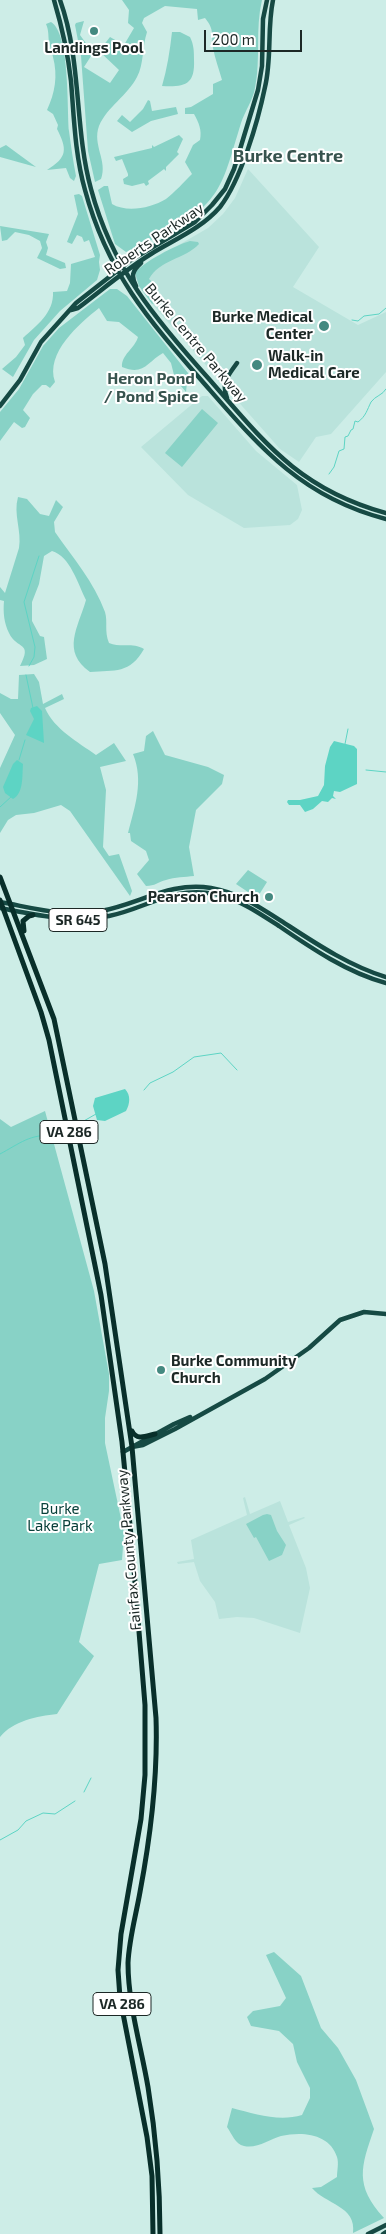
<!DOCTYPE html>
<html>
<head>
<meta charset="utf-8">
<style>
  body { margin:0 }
  #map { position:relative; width:386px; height:2234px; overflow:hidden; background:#cdede7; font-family:"Exo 2",sans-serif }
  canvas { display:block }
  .scale { position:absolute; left:204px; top:30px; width:98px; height:22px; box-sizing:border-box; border:2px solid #1c2826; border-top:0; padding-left:6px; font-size:15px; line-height:18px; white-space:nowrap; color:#1c2826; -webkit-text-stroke:4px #fff; paint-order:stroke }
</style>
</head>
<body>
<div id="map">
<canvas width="386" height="2234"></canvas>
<div class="scale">200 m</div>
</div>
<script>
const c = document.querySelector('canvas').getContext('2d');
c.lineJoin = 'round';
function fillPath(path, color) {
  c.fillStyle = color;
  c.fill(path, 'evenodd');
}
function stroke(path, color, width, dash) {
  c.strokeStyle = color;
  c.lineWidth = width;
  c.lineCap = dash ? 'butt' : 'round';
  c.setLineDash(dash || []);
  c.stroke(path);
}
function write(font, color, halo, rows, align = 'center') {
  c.font = font + ' "Exo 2",sans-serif';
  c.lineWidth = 4;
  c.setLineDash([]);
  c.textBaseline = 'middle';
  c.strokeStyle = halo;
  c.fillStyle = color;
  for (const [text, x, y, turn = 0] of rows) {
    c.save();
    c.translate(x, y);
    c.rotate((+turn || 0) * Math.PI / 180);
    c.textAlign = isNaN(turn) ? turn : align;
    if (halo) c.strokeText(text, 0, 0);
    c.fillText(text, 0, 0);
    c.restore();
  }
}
fillPath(new Path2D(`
  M 248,169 L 319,247 L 293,287 L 358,325 L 386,312 L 386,372 L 331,434 L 316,437 L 299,462 L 280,449 L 152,304 L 136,279 L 138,270 L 141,267 L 208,228 L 223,214 L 235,198 Z
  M 202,396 L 208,396 L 256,451 L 297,485 L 302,510 L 298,519 L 290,525 L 244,528 L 188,495 L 141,447 Z
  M 245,1497 L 250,1514 L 280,1501 L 288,1522 L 304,1517 L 305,1518 L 289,1525 L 306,1568 L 310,1588 L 300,1633 L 254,1618 L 237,1617 L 219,1619 L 215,1602 L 200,1581 L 194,1562 L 178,1564 L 177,1562 L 194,1559 L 191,1540 L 247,1515 L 243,1498 Z`), '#bae3dc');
fillPath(new Path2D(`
  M 122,0 L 262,0 C 255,29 261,59 255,88 C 253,100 245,111 241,123 C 222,185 222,204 160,235 C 149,241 139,249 126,252 L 115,244 L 98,190 L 104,186 L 108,186 L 112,204 C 127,213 151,208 166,199 C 175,192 184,182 192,174 L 185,162 L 193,145 L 200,140 C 202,130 199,123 194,114 L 185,114 L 185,108 L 191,107 L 213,94 L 213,84 L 222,80 C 219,69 215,59 213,48 C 211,35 215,30 205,18 L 198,20 L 197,9 L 165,6 L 144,18 L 142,23 L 147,32 C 142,47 144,64 137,77 C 128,95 107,107 99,126 C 92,145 108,161 101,179 L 95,182 L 88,151 L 81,56 L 75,25 L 76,23 L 84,21 L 80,35 L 93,53 L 84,67 L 110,83 L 119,70 L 99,51 L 110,37 L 124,45 L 134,28 L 128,23 L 129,10 Z
  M 51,22 C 70,33 67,109 69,131 C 71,146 73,161 76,176 L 74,181 L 70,178 L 66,168 L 47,170 C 68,157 67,149 57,129 L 58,125 L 53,114 L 47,110 C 55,93 58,76 53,57 C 52,52 50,47 49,42 C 48,35 49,31 46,24 Z
  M 172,32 L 180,32 L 190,37 C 194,45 194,52 194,60 C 195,85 185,87 162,86 C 167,69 170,50 172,32 Z
  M 148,100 L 150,101 L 152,111 L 176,107 L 178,114 L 151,121 L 132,132 L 117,121 L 122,115 L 130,122 L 143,109 Z
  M 179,135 L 183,139 L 177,152 L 179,154 L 166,167 L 166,171 L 164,169 L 148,181 L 149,184 L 146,186 L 144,183 L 132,186 L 124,184 L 123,179 L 128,176 L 128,174 L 122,159 L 116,161 L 114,157 L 152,148 L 152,145 L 154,147 Z
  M 6,145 L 36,167 L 0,157 L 0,148 Z
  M 79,194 L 82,196 L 100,255 L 99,262 L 100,270 L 97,280 L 60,311 L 34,340 L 13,377 L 2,369 L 16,357 L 25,345 L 23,338 C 37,325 54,313 53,292 L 67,291 L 70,283 L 71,264 L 95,257 L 89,240 L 84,242 L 82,237 L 77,235 L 72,244 L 67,242 L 78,214 L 74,195 Z
  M 0,226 L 49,234 L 46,242 L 48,248 L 46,255 L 65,263 L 66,268 L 60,269 L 37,258 L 42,248 L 40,241 L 29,235 L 15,232 L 7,240 L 2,241 Z
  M 190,241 L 198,242 L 199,244 C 185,259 159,260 149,279 C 156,286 161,291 158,301 L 152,304 L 139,286 L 135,273 C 143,262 176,245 190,241 Z
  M 110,289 L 117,289 L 127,296 L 188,373 L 186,392 L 175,379 L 171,363 L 163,353 C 147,362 144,376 122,367 C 121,355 135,348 138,337 L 119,322 L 107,321 L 99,308 C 79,324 45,353 55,382 L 50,388 L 46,385 L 42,385 L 33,394 L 23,410 L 30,418 L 25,427 L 22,428 L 14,422 L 0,441 L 0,412 L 19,389 L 43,346 L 59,328 Z
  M 202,409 L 218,423 L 182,467 L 165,453 Z
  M 18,497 L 27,499 L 40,514 L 49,516 L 56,500 L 63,507 L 54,522 L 55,532 C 73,558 94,582 105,612 C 108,622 104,631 109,643 C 121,648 132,642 144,649 C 130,674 115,670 90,672 C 61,651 78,628 86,600 C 78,584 70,556 52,551 L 44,556 L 39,584 L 32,602 L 32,621 L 40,636 L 44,637 L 47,659 L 34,665 L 20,666 C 33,641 17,650 9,633 C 4,623 3,612 4,601 L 0,600 L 0,587 L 5,593 L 19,548 C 22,531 13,514 18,497 Z
  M 34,674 L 39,682 L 43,704 L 62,694 L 64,699 L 45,708 C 54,729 78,742 96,755 L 114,743 L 126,761 L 100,767 L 106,790 L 103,847 L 109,856 L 119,854 L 132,891 L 130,896 L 70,811 L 61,805 L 34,813 L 16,815 L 8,820 L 0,833 L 0,768 L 15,735 L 0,713 L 0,693 L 11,699 L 18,699 L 19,675 Z
  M 153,731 L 165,755 L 208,767 L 224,775 L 222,784 L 196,810 L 189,847 L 194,876 C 185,877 175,877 166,880 C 158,882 155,886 146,886 L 137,874 L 149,860 L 146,851 L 131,841 L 130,833 L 128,833 C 135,806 144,781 133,754 L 144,751 L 146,736 Z
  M 248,870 L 267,882 L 257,898 L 236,884 Z
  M 45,1111 L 94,1291 L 109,1374 L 109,1391 L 105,1418 L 105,1443 L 124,1533 L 122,1560 L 99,1564 L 79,1642 L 94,1656 L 57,1714 C 37,1716 13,1721 0,1737 L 0,1119 L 11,1127 Z
  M 267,1514 L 271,1515 L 277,1531 L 286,1545 L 282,1555 L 269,1561 L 256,1537 L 254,1538 L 246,1524 L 263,1515 Z
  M 274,1952 L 301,1976 L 321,2028 L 338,2048 L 356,2080 L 374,2129 C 361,2167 354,2185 384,2218 L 353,2233 C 357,2206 325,2204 312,2188 L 321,2187 L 337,2177 C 337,2171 339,2163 337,2157 C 330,2134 303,2131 281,2136 C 270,2139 257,2149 244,2146 C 235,2144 232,2134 227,2127 L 232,2108 C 255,2114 279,2122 302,2115 L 310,2098 L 310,2088 L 297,2062 L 293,2044 L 279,2031 L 251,2026 L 247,2017 L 253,2011 L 280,2006 L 286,1998 L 266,1955 Z`), '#88d2c6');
fillPath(new Path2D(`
  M 37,706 L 42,711 L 44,743 L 26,735 L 34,719 L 30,711 L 31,708 Z
  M 334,741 L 354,746 L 357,749 L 357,784 L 340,792 L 334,791 L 333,796 L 336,799 L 332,798 L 328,802 L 322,801 L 313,809 L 305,812 L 300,805 L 289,805 L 287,802 L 288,800 L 300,800 L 318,796 L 324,785 L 325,766 L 330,747 Z
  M 17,760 L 23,764 C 22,775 24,793 13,799 L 5,793 L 3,787 L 13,764 Z
  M 125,1089 C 131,1095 130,1104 126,1111 L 105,1121 L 97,1120 L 93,1106 L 95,1098 Z`), '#5dd4c4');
stroke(new Path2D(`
  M 352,320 L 358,321 L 364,316 L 379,314 L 386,308
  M 329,474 L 334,467 L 339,451 L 344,449 L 345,437 L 348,436 L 351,430 L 353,429 L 355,421 L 358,422 C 366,416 367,410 371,402 C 375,396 383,395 386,389
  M 29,666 L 34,657 L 35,647 L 24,602 L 39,556
  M 26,675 L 33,708
  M 345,744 L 348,729
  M 19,760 L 25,740
  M 366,770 L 386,772
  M 0,807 L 12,796
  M 144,1090 L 150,1083 L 173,1072 L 194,1057 L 221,1053 L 237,1070
  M 82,1122 L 96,1114
  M 57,1136 L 64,1135
  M 0,1154 C 19,1144 31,1133 53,1136
  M 84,1792 L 91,1778
  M 0,1840 L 18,1830 L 26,1821 L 43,1813 L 55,1814 L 75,1801`), '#5dd4c4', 1);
stroke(new Path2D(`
  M 54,0 C 62,27 68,54 71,81 C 74,118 75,155 85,190 C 107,272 148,319 202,381 C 258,445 300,497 386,519
  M 60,0 C 82,61 74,127 91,189 C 112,268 156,320 209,379 C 265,443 299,489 386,513
  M 136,286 C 131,276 132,271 141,263
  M 71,310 L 78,308 C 102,290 125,270 151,254 C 175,239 201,229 220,207 C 241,180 258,121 265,87 C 272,58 267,29 273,0
  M 227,398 C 221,382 228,376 237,363
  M 0,406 L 20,380 L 41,342 L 76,303 L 131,260 L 195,222 L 212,205 L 225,189 L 234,169 L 258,90 L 262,66 L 263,19 L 267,0
  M 0,902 C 34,908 67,918 101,911 C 139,904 171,881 211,888 C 241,893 264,910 289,926 C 318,945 352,967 386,977
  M 0,908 C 37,915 71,923 109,916 C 148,908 171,886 215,894 C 239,899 259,913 279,926 C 311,948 348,973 386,983
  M 132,1447 L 143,1445 L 175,1429 L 265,1379 L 309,1348 L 340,1320 L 364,1312 L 386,1314
  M 123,1452 L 174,1424 L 190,1417
  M 368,2234 L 386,2225
  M 383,2234 L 386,2232`), '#164a44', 4.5);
stroke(new Path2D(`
  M 0,877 L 54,1019 L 105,1264 L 132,1447 L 156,1718 C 158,1777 151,1834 140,1892 C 136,1915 129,1939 128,1963 C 128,2004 141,2046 148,2087 C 156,2136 160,2184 160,2234
  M 0,900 L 41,1012 L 49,1040 L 101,1295 L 122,1442 L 132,1546 L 145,1705 L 145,1775 L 141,1819 L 121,1934 L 118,1970 L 120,1998 L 147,2137 L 152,2176 L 153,2234
  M 24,931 L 23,921 L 29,916 L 33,915
  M 132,1431 C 137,1441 146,1436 155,1434`), '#082f2a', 5);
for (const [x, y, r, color] of [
  [94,31,5,"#448980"],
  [324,326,6,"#448980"],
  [257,365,6,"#448980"],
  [269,897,5,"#448980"],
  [161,1370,5,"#448980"]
]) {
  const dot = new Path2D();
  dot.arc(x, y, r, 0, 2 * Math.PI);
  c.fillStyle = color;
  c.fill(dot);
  stroke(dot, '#fff', 2);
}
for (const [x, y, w] of [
  [78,920,58],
  [69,1132,58],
  [122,2004,58]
]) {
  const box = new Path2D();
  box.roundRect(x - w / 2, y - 11.5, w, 23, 4);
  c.fillStyle = '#fff';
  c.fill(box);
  stroke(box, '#1c2826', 1);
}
write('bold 14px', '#1c2826', null, [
  ["SR 645",78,920],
  ["VA 286",69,1132],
  ["VA 286",122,2004]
]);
write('bold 15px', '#1c2826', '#fff', [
  ["Landings Pool",94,48,"center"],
  ["Burke Medical",313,317],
  ["Center",313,334],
  ["Walk-in",268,356,"left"],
  ["Medical Care",268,373,"left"],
  ["Pearson Church",259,897],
  ["Burke Community",171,1361,"left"],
  ["Church",171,1378,"left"]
], 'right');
write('15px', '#1c2826', '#fff', [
  ["Roberts Parkway",154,239,-34],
  ["Burke Centre Parkway",196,343,50],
  ["Fairfax County Parkway",129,1550,-95]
]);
write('15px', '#08403a', '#fff', [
  ["Burke",60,1509],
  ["Lake Park",60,1526]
]);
write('bold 16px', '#37534e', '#fff', [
  ["Heron Pond",151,379],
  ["/ Pond Spice",151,397]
]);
write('bold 18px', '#37534e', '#fff', [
  ["Burke Centre",288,156]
]);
</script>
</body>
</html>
